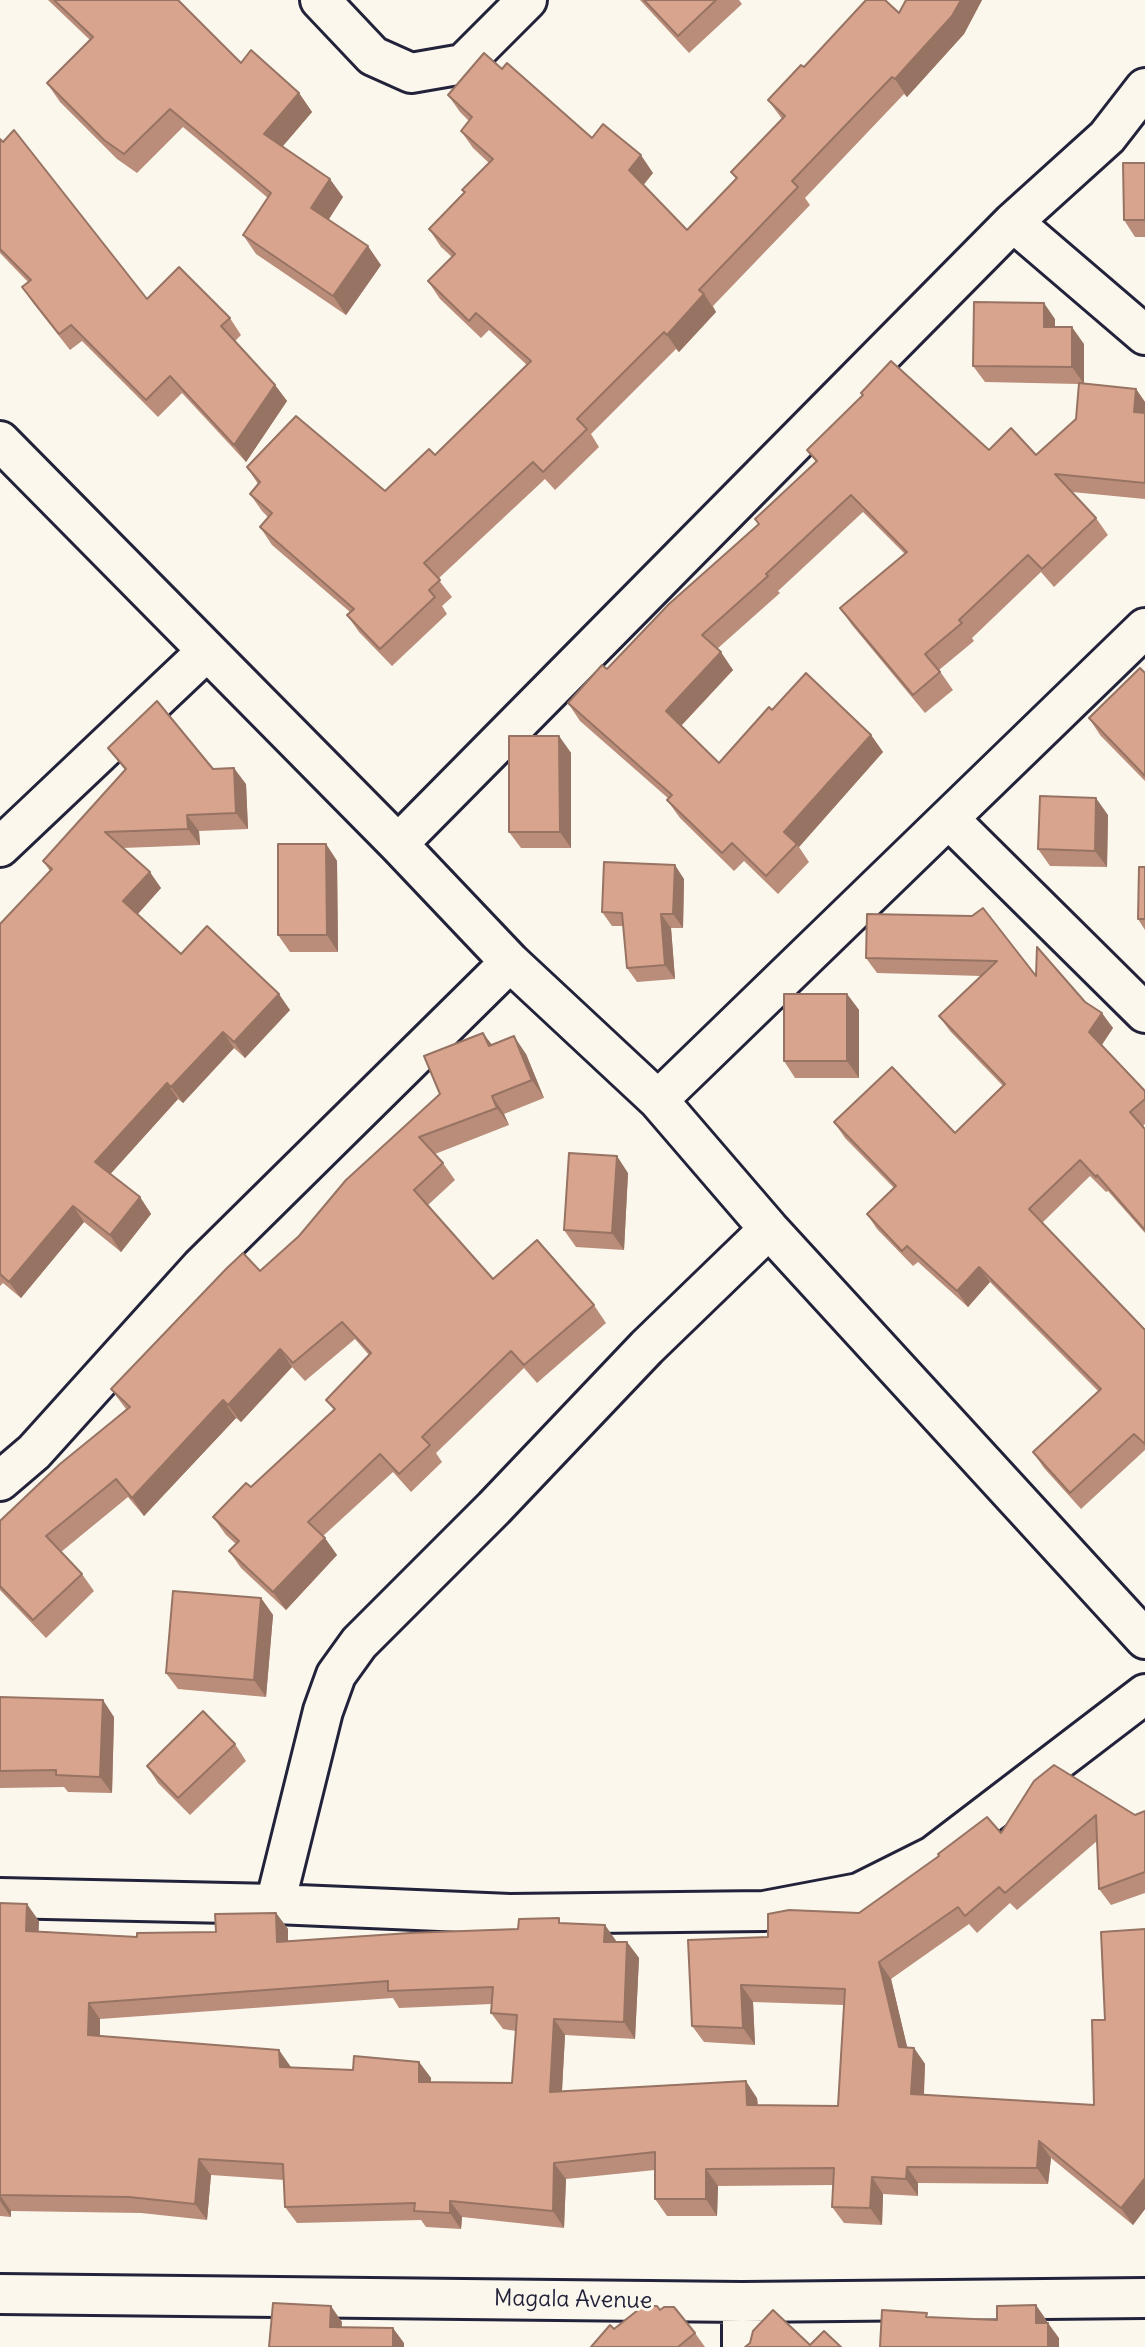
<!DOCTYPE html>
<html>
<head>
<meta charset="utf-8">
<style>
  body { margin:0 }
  canvas { display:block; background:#fbf7ec }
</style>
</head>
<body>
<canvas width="1145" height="2347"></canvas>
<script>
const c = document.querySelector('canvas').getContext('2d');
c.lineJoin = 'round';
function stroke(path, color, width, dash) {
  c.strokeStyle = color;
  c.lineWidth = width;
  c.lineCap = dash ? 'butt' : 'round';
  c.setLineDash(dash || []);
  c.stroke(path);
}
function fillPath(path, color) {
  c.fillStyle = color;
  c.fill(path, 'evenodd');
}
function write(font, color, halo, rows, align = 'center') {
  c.font = font + ' Delius,sans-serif';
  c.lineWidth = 6;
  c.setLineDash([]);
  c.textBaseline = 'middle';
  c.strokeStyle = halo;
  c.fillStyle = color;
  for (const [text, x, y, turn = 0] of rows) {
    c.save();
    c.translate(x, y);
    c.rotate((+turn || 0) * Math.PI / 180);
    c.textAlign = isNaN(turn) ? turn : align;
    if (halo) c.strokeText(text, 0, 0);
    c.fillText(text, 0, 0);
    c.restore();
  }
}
const minor = new Path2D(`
  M 320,0 L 373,56 L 411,73 L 463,64 L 527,0
  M 1013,222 L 1145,335
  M 0,441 L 398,844 L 510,962 L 658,1100 L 769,1229 L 1145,1639
  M 949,819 L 1145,1013
  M 398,844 L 1013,222 L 1107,137 L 1145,88
  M 0,847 L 207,651
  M 658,1100 L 1145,628
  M 0,1481 L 34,1452 L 201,1267 L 510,962
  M 0,1898 L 275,1904 L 510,1914 L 764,1911 L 859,1893 L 933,1856 L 1145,1694
  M 275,1904 L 323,1711 L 336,1675 L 359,1643 L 494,1508 L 647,1347 L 769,1229
  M 0,2294 L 742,2302 L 1145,2298
  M 742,2302 L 742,2347`);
stroke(minor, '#22223b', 44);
stroke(minor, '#fbf7ec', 38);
fillPath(new Path2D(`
  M 48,0 L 178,0 L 241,63 L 299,93 L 312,112 L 282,147 L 343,197 L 328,220 L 381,265 L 346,315 L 256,254 L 243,235 L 268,198 L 183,127 L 137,173 L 117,159 L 60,102 L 47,83 L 90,40 Z
  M 640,0 L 739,0 L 742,4 L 689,53 Z
  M 906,0 L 982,0 L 964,34 L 907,97 L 904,94 L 805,198 L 810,205 L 713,306 L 716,312 L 679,352 L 676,349 L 591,434 L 599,447 L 555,490 L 545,479 L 438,579 L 452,597 L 442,606 L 447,614 L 392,666 L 359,632 L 347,615 L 350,612 L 272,545 L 260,527 L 268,517 L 262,511 L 250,494 L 258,484 L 247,467 L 385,491 L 435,455 L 527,365 L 489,330 L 481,338 L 440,299 L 428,281 L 452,257 L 441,247 L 429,229 L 464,193 L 462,190 L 489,163 L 473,148 L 461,131 L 469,121 L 460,112 L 448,95 L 502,69 L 592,138 L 653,173 L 643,185 L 687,230 L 736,179 L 731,172 L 782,119 L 768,100 L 804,67 L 899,13 Z
  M 0,139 L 147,299 L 230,318 L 241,335 L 235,341 L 275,385 L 287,401 L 246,462 L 182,393 L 158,417 L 82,341 L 70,350 L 33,303 L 22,287 L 28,282 L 0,253 Z
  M 1145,163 L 1145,237 L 1135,237 L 1124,220 Z
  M 1055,319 L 1055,327 L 1084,344 L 1084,384 L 1136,389 L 1145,402 L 1145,499 L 1072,492 L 1096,518 L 1108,535 L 1054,587 L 1041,572 L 972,638 L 974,641 L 939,670 L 953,690 L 925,713 L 852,625 L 840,608 L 905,554 L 863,512 L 778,591 L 780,593 L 717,649 L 733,670 L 681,726 L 719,763 L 772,710 L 871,735 L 883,752 L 799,847 L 809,862 L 778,894 L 744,861 L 734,871 L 680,818 L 667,800 L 669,799 L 580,721 L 568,703 L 607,669 L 758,524 L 755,519 L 816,462 L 807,450 L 989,450 L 1036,455 L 1076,419 L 1079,384 L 985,382 L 973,366 Z
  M 1145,673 L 1145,781 L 1100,735 L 1089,718 Z
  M 559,736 L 571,753 L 571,848 L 521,848 L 509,832 Z
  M 108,748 L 213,769 L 246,784 L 248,829 L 199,831 L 200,845 L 123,848 L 161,888 L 138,914 L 181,954 L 290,1010 L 245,1058 L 234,1048 L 183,1103 L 178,1099 L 110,1174 L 140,1197 L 151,1214 L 121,1252 L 84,1222 L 21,1298 L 3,1283 L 0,1286 L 0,924 L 50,871 L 43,861 L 125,770 Z
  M 1108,815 L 1107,867 L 1050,866 L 1038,849 Z
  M 326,844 L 337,861 L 338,952 L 290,952 L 278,935 Z
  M 1145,867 L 1145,930 L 1138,919 Z
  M 684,879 L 683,928 L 671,928 L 675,979 L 637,982 L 627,968 L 623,926 L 612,926 L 602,912 Z
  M 867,914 L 1036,976 L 1085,1002 L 1113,1028 L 1102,1045 L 1145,1091 L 1145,1124 L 1143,1126 L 1145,1129 L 1145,1233 L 1108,1191 L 1106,1192 L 1090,1176 L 1042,1223 L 1145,1330 L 1145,1450 L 1081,1509 L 1044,1468 L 1033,1452 L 1098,1391 L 990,1282 L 968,1307 L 918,1262 L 913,1266 L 877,1229 L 867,1214 L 894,1188 L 845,1138 L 834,1122 L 955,1133 L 1003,1086 L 950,1031 L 939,1016 L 981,976 L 877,973 L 866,958 Z
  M 847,994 L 859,1010 L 859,1078 L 795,1078 L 784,1061 Z
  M 492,1045 L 526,1054 L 544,1098 L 504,1114 L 509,1125 L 435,1154 L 443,1163 L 455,1180 L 428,1205 L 493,1279 L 594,1305 L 606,1323 L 537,1383 L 524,1368 L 436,1453 L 442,1462 L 411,1492 L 393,1472 L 323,1536 L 337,1555 L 286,1610 L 241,1568 L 229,1551 L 236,1544 L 226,1535 L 213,1517 L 251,1487 L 334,1410 L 326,1400 L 369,1355 L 355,1339 L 305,1381 L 292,1367 L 241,1422 L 236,1418 L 144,1516 L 128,1497 L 61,1552 L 82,1574 L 94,1591 L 46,1638 L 0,1590 L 0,1521 L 126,1409 L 111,1389 L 260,1271 L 299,1236 L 440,1094 Z
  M 628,1173 L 624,1250 L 576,1247 L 564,1230 Z
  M 261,1598 L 273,1615 L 266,1697 L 178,1689 L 166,1673 Z
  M 0,1697 L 114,1717 L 112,1793 L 68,1792 L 64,1787 L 0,1788 Z
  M 235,1744 L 246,1761 L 190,1815 L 158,1783 L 147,1766 Z
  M 1034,1781 L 1135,1815 L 1145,1811 L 1145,1893 L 1111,1905 L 1099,1889 L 1097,1841 L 1017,1910 L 1010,1903 L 977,1933 L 969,1924 L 891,1979 L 907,2047 L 914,2048 L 925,2064 L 924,2095 L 1094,2105 L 1105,2020 L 1145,1929 L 1145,2209 L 1133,2225 L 1051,2158 L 1048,2184 L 918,2183 L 918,2196 L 883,2194 L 882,2225 L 844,2223 L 832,2207 L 833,2185 L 718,2186 L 717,2216 L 667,2216 L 655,2199 L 655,2170 L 566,2179 L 564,2228 L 462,2217 L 461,2229 L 426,2227 L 421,2220 L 297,2223 L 285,2207 L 284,2180 L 211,2175 L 207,2220 L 141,2213 L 11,2211 L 11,2217 L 0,2216 L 0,1903 L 39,1921 L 38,1931 L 137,1937 L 216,1932 L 276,1913 L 288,1929 L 288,1941 L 518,1929 L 563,1923 L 617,1942 L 627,1942 L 639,1958 L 635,2039 L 565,2035 L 562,2091 L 757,2098 L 758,2105 L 838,2106 L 844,2005 L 753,2002 L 755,2045 L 704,2042 L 692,2026 L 768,1937 L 859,1913 L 1001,1833 ZM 393,1998 L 399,2008 L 492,2004 L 491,2013 L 503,2029 L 516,2031 L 512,2083 L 431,2082 L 431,2078 L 419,2062 L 353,2070 L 291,2067 L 100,2036 L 100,2019 Z
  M 660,2310 L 695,2333 L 705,2347 L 591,2347 L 614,2329 Z`), '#ba8d7a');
fillPath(new Path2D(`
  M 961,0 L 982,0 L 964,34 L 907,97 L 895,79 Z
  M 299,93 L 312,112 L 277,153 L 264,134 Z
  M 641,155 L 653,173 L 641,188 L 629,170 Z
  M 330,179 L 343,197 L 324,227 L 311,208 Z
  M 368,246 L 381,265 L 346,315 L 333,296 Z
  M 704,294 L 716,312 L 679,352 L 667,335 Z
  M 1044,303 L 1055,319 L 1055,344 L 1044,327 Z
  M 1072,327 L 1084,344 L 1084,384 L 1072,367 Z
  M 275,385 L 287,401 L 246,462 L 234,445 Z
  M 1136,389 L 1145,402 L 1145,427 L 1134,412 Z
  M 721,652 L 733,670 L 678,729 L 666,711 Z
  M 871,735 L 883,752 L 799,847 L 784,832 Z
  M 559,736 L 571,753 L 571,848 L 560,832 Z
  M 234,768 L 246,784 L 248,829 L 236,813 Z
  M 1096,798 L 1108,815 L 1107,867 L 1095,851 Z
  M 187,815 L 199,831 L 200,845 L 188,829 Z
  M 326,844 L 337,861 L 338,952 L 327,935 Z
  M 675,865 L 684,879 L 683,928 L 673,914 Z
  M 150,872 L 161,888 L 135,917 L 123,901 Z
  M 661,914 L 671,928 L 675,979 L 665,965 Z
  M 279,994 L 290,1010 L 245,1058 L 234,1042 Z
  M 847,994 L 859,1010 L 859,1078 L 847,1061 Z
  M 1102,1013 L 1113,1028 L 1100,1047 L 1089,1032 Z
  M 223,1032 L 234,1048 L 183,1103 L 171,1087 Z
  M 483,1033 L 496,1050 L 489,1046 Z
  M 514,1036 L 526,1054 L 544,1098 L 532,1080 Z
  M 167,1083 L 178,1099 L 106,1179 L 95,1162 Z
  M 492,1096 L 504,1114 L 509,1125 L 497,1108 Z
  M 617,1156 L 628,1173 L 624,1250 L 612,1233 Z
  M 140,1197 L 151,1214 L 121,1252 L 110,1235 Z
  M 73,1206 L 84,1222 L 21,1298 L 9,1282 Z
  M 979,1267 L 990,1282 L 968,1307 L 957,1291 Z
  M 280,1349 L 292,1367 L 241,1422 L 228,1405 Z
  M 223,1400 L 236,1418 L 144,1516 L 132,1498 Z
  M 325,1538 L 337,1555 L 286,1610 L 273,1592 Z
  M 261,1598 L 273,1615 L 266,1697 L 254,1680 Z
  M 103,1700 L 114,1717 L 112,1793 L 100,1777 Z
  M 27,1904 L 39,1921 L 38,1947 L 26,1931 Z
  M 276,1913 L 288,1929 L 288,1959 L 277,1942 Z
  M 605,1925 L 617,1942 L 604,1942 Z
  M 627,1942 L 639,1958 L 635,2039 L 624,2022 Z
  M 879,1962 L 891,1979 L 911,2063 L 899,2047 Z
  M 741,1985 L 753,2002 L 755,2045 L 743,2028 Z
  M 89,2003 L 100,2019 L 100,2051 L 88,2035 Z
  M 554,2019 L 565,2035 L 561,2108 L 550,2092 Z
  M 914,2048 L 925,2064 L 923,2111 L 911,2094 Z
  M 279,2050 L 291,2067 L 280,2067 Z
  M 419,2062 L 431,2078 L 431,2098 L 419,2082 Z
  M 746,2081 L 757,2098 L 759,2122 L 747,2105 Z
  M 1039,2141 L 1051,2158 L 1048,2184 L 1037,2168 Z
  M 199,2159 L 211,2175 L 207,2220 L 195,2204 Z
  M 554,2163 L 566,2179 L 564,2228 L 553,2211 Z
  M 907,2167 L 918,2183 L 918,2196 L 906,2179 Z
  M 706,2169 L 718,2186 L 717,2216 L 706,2199 Z
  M 872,2177 L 883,2194 L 882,2225 L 870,2208 Z
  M 1145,2178 L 1145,2209 L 1133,2225 L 1121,2208 Z
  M 0,2195 L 11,2211 L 11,2217 L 0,2201 Z
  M 450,2201 L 462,2217 L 461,2229 L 450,2213 Z
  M 1036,2305 L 1047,2321 L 1047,2338 L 1036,2323 Z
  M 331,2306 L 342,2322 L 341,2342 L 330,2327 Z
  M 1048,2323 L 1059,2338 L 1059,2347 L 1048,2347 Z
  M 393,2328 L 404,2343 L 404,2347 L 393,2347 Z`), '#977363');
const building = new Path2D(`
  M 54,0 L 178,0 L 241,63 L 251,50 L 299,93 L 264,134 L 330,179 L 311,208 L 368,246 L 333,296 L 243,235 L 271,193 L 170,109 L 124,154 L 104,140 L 47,83 L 93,37 Z
  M 644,0 L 716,0 L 678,36 Z
  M 866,0 L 885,0 L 899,13 L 906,0 L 961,0 L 952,16 L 895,79 L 892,77 L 792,181 L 798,187 L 699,290 L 704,294 L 667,335 L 664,332 L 577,419 L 587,429 L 543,472 L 533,462 L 424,563 L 440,580 L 429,590 L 435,597 L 380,649 L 347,615 L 354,609 L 260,527 L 272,513 L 250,494 L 260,482 L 247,467 L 296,416 L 385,491 L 429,449 L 435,455 L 531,361 L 476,313 L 469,321 L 428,281 L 455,254 L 429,229 L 465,192 L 462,190 L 493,159 L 461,131 L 472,117 L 448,95 L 484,53 L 502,69 L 507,63 L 592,138 L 603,124 L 641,155 L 629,170 L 687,230 L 737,178 L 731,172 L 785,116 L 768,100 L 801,65 L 804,67 Z
  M 14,130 L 147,299 L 179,267 L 230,318 L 221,326 L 275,385 L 234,445 L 170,376 L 146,400 L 71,325 L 59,334 L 22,287 L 31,280 L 0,249 L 0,139 L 3,142 Z
  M 1123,163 L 1145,163 L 1145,220 L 1124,220 Z
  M 974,302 L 1044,303 L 1044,327 L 1072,327 L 1072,367 L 973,366 Z
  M 891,361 L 989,450 L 1011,428 L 1036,455 L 1076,419 L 1079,383 L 1136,389 L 1134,412 L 1145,413 L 1145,483 L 1055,474 L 1096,518 L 1042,569 L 1028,555 L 959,620 L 962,623 L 925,654 L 940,672 L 913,695 L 840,608 L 907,552 L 851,495 L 766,574 L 768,576 L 702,635 L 721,652 L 666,711 L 719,763 L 769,707 L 772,710 L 806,673 L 871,735 L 784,832 L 797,844 L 766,876 L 732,843 L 722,853 L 667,800 L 672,795 L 568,703 L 602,665 L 607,669 L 669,604 L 759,524 L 755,519 L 817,461 L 807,450 L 863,395 L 861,393 Z
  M 1140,668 L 1145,673 L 1145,776 L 1089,718 Z
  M 157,701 L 213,769 L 234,768 L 236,813 L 187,815 L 188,829 L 105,832 L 150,872 L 123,901 L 181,954 L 207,926 L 279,994 L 234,1042 L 223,1032 L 171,1087 L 167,1083 L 95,1162 L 140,1197 L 110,1235 L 73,1206 L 9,1282 L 0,1274 L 0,924 L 52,869 L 43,861 L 126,769 L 108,748 Z
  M 509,736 L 559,736 L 560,832 L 509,832 Z
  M 1040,796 L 1096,798 L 1095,851 L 1038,849 Z
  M 278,844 L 326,844 L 327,935 L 278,935 Z
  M 604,862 L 675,865 L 673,914 L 661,914 L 665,965 L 627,968 L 622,913 L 602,912 Z
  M 1139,867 L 1145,867 L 1145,919 L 1138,919 Z
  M 983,908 L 1036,976 L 1037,947 L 1085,1002 L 1102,1013 L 1089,1032 L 1145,1091 L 1145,1099 L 1130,1112 L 1145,1129 L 1145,1230 L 1097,1175 L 1096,1177 L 1080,1160 L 1029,1209 L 1145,1330 L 1145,1444 L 1134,1434 L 1070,1493 L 1033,1452 L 1101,1389 L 979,1267 L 957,1291 L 907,1246 L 902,1251 L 867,1214 L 896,1186 L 834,1122 L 892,1067 L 955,1133 L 1005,1084 L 939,1016 L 997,961 L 866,958 L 867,914 L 972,916 Z
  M 784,994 L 847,994 L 847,1061 L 784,1061 Z
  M 483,1033 L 489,1046 L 514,1036 L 532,1080 L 492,1096 L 497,1108 L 419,1137 L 443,1163 L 414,1190 L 493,1279 L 537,1240 L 594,1305 L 524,1365 L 511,1351 L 422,1437 L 430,1445 L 399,1474 L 380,1454 L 308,1522 L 325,1538 L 273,1592 L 229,1551 L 239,1541 L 213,1517 L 246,1483 L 251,1487 L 335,1409 L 326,1400 L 371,1353 L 342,1322 L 293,1363 L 280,1349 L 228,1405 L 223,1400 L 132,1498 L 116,1479 L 46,1536 L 82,1574 L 33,1620 L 0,1586 L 0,1521 L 60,1464 L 130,1407 L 111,1389 L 227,1268 L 243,1253 L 260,1271 L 299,1236 L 346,1180 L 440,1094 L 424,1056 Z
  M 569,1153 L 617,1156 L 612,1233 L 564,1230 Z
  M 173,1591 L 261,1598 L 254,1680 L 166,1673 Z
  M 0,1697 L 103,1700 L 100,1777 L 56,1775 L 56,1770 L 0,1771 Z
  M 203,1711 L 235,1744 L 178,1798 L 147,1766 Z
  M 1054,1765 L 1135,1815 L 1145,1811 L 1145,1872 L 1099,1889 L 1096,1815 L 1005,1893 L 999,1887 L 965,1916 L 958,1907 L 879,1962 L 899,2047 L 914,2048 L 911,2094 L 1094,2105 L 1092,2020 L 1105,2020 L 1101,1932 L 1145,1929 L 1145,2178 L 1121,2208 L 1039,2141 L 1037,2168 L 907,2167 L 906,2179 L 872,2177 L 870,2208 L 832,2207 L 834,2168 L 706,2169 L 706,2199 L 655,2199 L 655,2152 L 554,2163 L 553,2211 L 450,2201 L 450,2213 L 414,2211 L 415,2203 L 285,2207 L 283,2164 L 199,2159 L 195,2204 L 129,2197 L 0,2195 L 0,1903 L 27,1904 L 26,1931 L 137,1937 L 137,1933 L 216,1932 L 215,1914 L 276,1913 L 277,1942 L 410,1933 L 518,1929 L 519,1919 L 559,1918 L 559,1923 L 605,1925 L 604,1942 L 627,1942 L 624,2022 L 554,2019 L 550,2092 L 746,2081 L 747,2105 L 838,2106 L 845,1989 L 741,1985 L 743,2028 L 692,2026 L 688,1940 L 768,1937 L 768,1914 L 789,1910 L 859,1913 L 939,1856 L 938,1854 L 987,1817 L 1001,1833 L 1034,1781 ZM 388,1981 L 388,1991 L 493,1987 L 491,2013 L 517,2015 L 512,2083 L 419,2082 L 419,2062 L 354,2056 L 353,2070 L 280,2067 L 279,2050 L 88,2035 L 89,2003 Z
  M 273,2303 L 331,2306 L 330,2327 L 393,2328 L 393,2347 L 269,2347 Z
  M 1036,2305 L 1036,2323 L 1048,2323 L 1048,2347 L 880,2347 L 882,2310 L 927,2313 L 926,2317 L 997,2320 L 997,2306 Z
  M 643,2306 L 657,2306 L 660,2310 L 664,2307 L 674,2307 L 695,2333 L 678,2347 L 591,2347 L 610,2325 L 614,2329 Z
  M 773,2310 L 810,2345 L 824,2331 L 841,2347 L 745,2347 L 750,2343 L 753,2331 Z`);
fillPath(building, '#d8a48e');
stroke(building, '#977363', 2);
write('23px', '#22223b', '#fbf7ec', [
  ["Magala Avenue",573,2300,1]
]);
</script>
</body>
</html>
